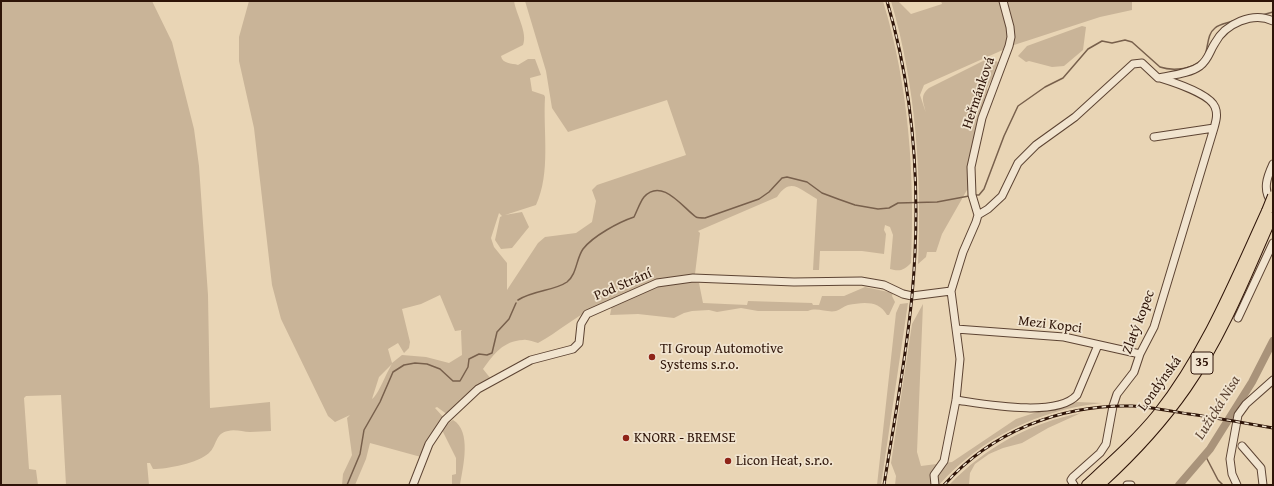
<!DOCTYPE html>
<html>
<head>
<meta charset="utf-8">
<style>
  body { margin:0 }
  #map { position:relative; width:1274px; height:486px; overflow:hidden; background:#e9d5b5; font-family:"Gentium Book Plus",serif }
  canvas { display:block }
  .frame { position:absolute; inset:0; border:2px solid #2e1408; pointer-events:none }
</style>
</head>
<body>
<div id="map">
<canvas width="1274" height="486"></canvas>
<div class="frame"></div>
</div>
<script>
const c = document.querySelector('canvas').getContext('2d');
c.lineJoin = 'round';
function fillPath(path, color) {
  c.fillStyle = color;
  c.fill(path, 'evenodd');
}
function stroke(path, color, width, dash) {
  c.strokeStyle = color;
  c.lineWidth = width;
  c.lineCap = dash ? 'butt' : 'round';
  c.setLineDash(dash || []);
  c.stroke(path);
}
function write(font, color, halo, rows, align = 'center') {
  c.font = font + ' "Gentium Book Plus",serif';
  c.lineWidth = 3.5;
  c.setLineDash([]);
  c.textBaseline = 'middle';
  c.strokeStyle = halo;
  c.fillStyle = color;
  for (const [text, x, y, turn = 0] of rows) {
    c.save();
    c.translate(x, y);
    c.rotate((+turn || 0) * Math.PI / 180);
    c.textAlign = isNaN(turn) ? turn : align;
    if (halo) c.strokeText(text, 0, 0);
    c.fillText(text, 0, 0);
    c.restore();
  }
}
fillPath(new Path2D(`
  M 1,1 L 152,1 L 172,42 L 194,129 L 199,166 L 208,295 L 210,408 L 270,402 L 271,431 C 264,431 257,432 250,432 C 243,432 235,429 228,431 C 215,433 217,446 209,453 C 198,463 168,469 153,469 L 150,463 L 147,463 L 149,485 L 66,485 L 61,395 L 26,396 L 24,398 L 29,469 L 36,470 L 38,485 L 1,485 Z
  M 249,1 L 514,1 C 516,14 528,33 523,45 L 501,56 C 502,64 512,63 518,65 L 528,59 L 535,59 L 541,75 L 530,78 L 532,91 L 544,95 L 545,97 C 543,132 551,173 536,205 L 505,215 L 522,212 L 529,227 L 512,248 L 501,249 L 495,240 L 500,217 L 502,216 L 499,213 L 491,238 L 494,247 L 507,263 L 507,290 L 538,243 L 545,237 L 576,233 L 592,222 L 596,201 L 592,190 L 597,185 L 686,155 L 667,100 L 568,132 L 552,108 L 546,71 L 525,1 L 883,1 C 909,86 915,175 911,263 C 904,270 900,272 890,269 L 893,235 L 890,227 L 885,225 L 884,230 L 886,234 L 884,254 L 862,251 L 820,251 L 819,270 L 813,270 L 817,199 C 800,190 791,176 777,197 L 698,231 L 700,233 L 695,274 C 662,280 626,291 596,306 C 575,317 558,332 538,343 C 533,342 528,339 523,340 C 503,341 494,354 483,369 L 491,379 L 448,415 L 437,407 L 435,408 L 445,419 L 421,457 L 370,443 L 366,459 L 355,485 L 342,485 L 343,474 L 352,455 L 347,418 L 350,415 L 335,422 L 328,416 L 281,319 L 272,285 L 254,128 L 239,61 L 239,37 ZM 440,295 L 455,331 L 462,330 L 461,331 L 462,355 L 449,363 L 426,357 L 402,355 L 392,363 L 388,349 L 398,343 L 404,353 L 409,348 L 410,342 L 402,309 L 421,304 ZM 392,364 C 386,373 379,394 372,399 L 379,377 Z
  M 891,1 L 898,1 L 911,14 L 942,4 L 941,1 L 1132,1 L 1132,10 L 1100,17 L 1014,45 L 924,85 L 920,95 L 926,113 C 924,103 919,96 929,88 L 991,57 L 1000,64 L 987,88 L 988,91 L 969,157 L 969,190 L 967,190 L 942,234 L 936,252 L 927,252 L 926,257 L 918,264 C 922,176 916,86 891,1 Z
  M 1082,26 L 1086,27 L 1083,50 L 1064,66 L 1052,67 L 1029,61 L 1026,62 L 1018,56 L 1027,46 Z
  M 683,281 L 699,283 L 703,303 L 747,305 L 748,301 L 812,303 L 813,305 L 819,305 L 822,296 L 844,296 L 865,287 L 893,293 L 892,296 L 895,302 L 889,315 L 887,315 C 879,300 863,302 848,305 C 844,306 840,310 836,311 C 827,313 817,307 808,311 L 758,311 L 741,308 L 717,312 L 709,310 L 692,311 L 684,313 L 674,318 L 638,314 L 610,315 L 612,305 L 656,286 Z
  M 908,303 L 881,485 L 877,485 L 896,313 L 900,304 Z
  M 923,304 L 917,452 L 921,466 L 952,462 L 1016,419 L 1052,407 L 1077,402 L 1102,403 C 1039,410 982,437 939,485 L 895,485 L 896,476 L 891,463 L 912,324 Z
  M 1081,413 L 1048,428 L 1022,443 L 1003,448 L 989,454 L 975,464 L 970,473 L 969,485 L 949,485 C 986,447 1029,423 1081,413 Z
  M 453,420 C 472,431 463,467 460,485 L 452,485 L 452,475 L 456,474 L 456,458 L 441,428 Z`), '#c9b498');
stroke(new Path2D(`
  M 1262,15 L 1273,12
  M 974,195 L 979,195 L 984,189 L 1004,136 L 1018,106 L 1045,87 L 1063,78 L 1088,49 L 1102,41 L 1112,43 L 1125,40 L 1132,42 L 1160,67 C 1172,71 1196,70 1204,57 C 1209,48 1206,35 1215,28 C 1219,24 1228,23 1233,21
  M 518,300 C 534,290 554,291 567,282 C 577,274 576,259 583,249 C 593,236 619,222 634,217 C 637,211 640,202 644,197 C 662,177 683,208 696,217 C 698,218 702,218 705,218 L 759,199 L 769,192 L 782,178 L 787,177 L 807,182 L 822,193 L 838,199 L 855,205 L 878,209 L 889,208 L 898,203 L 937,202 L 969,196
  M 1205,455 L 1218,480 L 1223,485
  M 347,485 L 360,454 L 364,430 L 380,402 L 393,372 L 404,365 L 415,363 L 427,364 L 440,369 L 453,381 L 460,381 L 468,367 L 469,359 L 479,354 L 487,355 L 492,353 L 497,332 L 509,319 L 516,303`), '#78604c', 1.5);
stroke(new Path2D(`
  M 1179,485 L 1210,449 L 1252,382 L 1273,341`), '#a9937a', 8);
const minor = new Path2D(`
  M 1160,78 C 1173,82 1210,94 1215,107 C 1218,114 1216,121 1214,128
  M 1272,203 C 1262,190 1267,177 1273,164
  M 978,215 L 988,209 L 1002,196 L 1018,163 L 1036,145 L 1075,117 L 1133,64 L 1142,63 L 1158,78 C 1171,75 1189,74 1200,66 C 1209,59 1209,52 1215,43 C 1225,24 1253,11 1273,21
  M 1238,318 L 1273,243
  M 956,329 L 1064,337 L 1140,354
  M 956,400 C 984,404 1057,418 1077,395 L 1098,345
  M 1242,446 L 1261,468 L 1263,485
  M 413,485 L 429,444 L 445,420 L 478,389 L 531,360 L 573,349 L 579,343 L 581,324 L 587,314 L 657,283 L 693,278 L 794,282 L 861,281 L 884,285 L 903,294 L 912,296 L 951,291
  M 935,485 L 934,475 L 944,461 L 956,400 L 960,359 L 951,291 L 963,252 L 976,222 L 978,215 L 972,195 L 971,167 L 982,118 L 1009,46 L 1011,37 L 1010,27 L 1003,1
  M 1074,485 L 1071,480 L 1073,477 L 1100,453 L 1106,444 L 1113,406 L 1117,394 L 1134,372 L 1140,354 L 1154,327 L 1214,128 L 1154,137
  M 1127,485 L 1131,485
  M 1237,485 L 1232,474 L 1230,459 L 1238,415 L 1246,404 L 1273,380`);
const highway = new Path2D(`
  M 1087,485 C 1112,462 1137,440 1158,414 C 1206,353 1235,281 1267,211
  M 1099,485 C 1131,456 1161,424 1186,388 C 1223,335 1247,273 1273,214`);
stroke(minor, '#5d4433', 9);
stroke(highway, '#2e1408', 12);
stroke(minor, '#f1e4cf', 7);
stroke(highway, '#e9d5b5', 10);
const rail = new Path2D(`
  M 884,485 C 894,422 906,359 912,296 C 921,198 915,96 887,1
  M 944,485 C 991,432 1061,404 1132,406 C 1151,407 1170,411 1189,414 C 1217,418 1245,423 1273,428`);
stroke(rail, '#2e1408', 3);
stroke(rail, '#f1e4cf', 1.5, [4.5]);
const highwayBridge = new Path2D(`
  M 1267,211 L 1273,196`);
stroke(highwayBridge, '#2e1408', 12, []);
stroke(highwayBridge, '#e9d5b5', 10);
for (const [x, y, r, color] of [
  [652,357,4,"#8f2418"],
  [626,438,4,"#8f2418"],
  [728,461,4,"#8f2418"]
]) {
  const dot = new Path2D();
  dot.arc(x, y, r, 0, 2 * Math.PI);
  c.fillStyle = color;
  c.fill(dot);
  stroke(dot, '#f1e4cf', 1.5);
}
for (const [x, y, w] of [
  [1202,363,22]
]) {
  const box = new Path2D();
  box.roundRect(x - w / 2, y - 11, w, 22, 3);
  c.fillStyle = '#f1e4cf';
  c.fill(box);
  stroke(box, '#2e1408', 1);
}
write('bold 13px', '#2e1408', null, [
  ["35",1202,363]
]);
write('14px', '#2e1408', '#f1e4cf', [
  ["Heřmánková",979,93,-71],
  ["Pod Strání",623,285,-23],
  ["Zlatý kopec",1139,322,-69],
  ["Mezi Kopci",1050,325,7],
  ["Londýnská",1160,384,-54]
]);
write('14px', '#2e1408', '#f1e4cf', [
  ["TI Group Automotive",660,349],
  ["Systems s.r.o.",660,365],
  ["KNORR - BREMSE",634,438],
  ["Licon Heat, s.r.o.",736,461]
], 'left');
write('italic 15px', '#5f4736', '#f1e4cf', [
  ["Lužická Nisa",1218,408,-58]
]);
</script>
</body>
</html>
